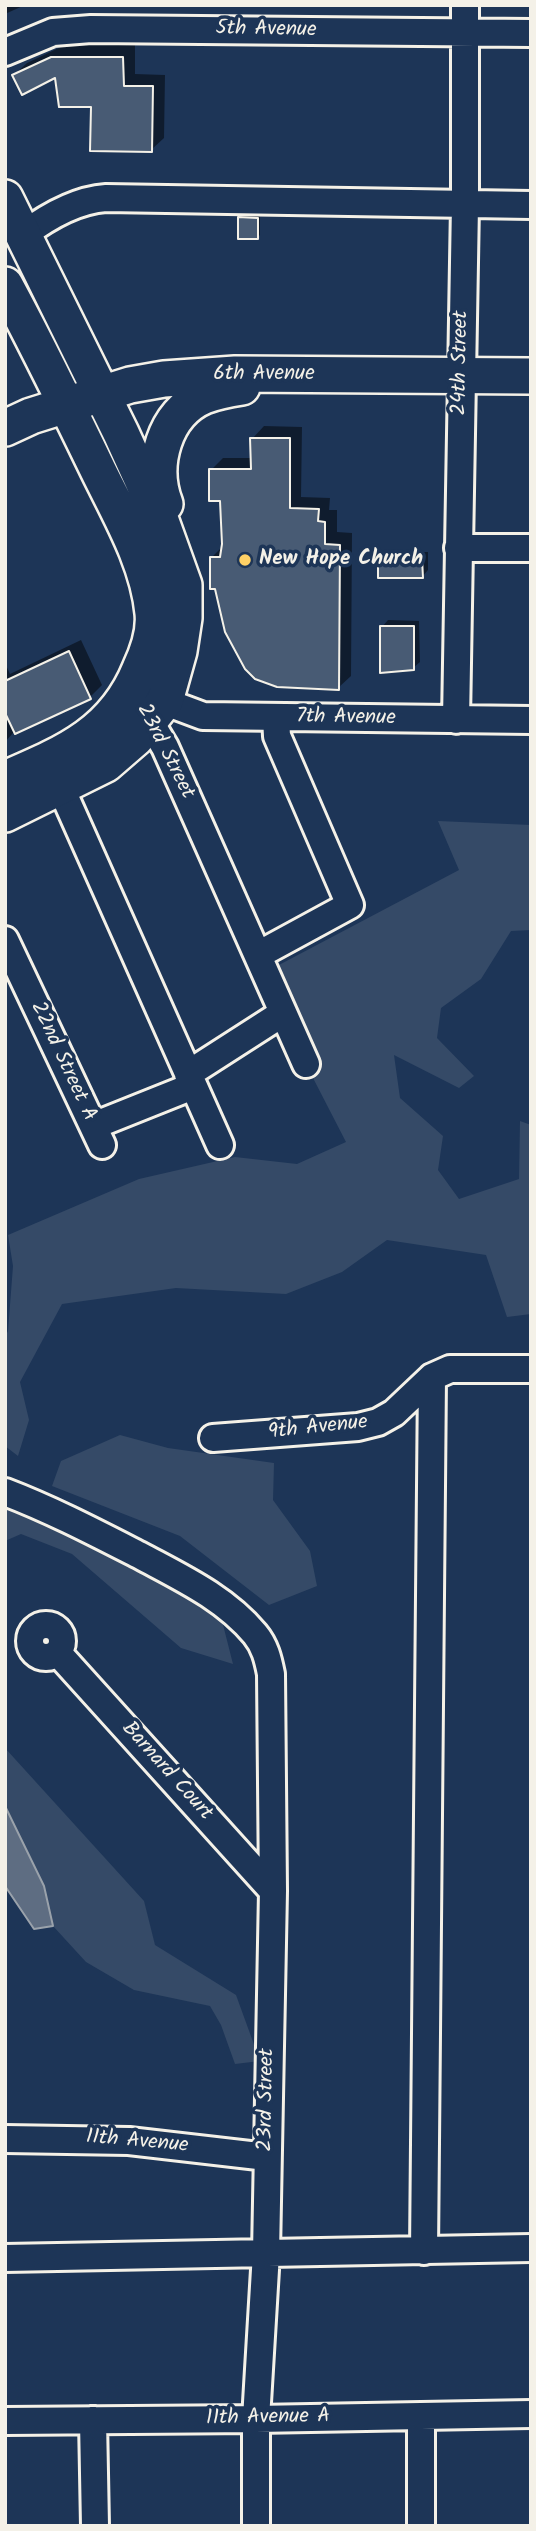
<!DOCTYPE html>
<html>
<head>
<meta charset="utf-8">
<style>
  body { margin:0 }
  #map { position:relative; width:536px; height:2531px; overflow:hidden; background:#1d3557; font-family:Kalam,sans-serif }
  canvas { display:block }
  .frame { position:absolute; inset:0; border:7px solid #f4f1e8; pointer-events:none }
</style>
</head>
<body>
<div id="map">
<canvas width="536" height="2531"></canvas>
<div class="frame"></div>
</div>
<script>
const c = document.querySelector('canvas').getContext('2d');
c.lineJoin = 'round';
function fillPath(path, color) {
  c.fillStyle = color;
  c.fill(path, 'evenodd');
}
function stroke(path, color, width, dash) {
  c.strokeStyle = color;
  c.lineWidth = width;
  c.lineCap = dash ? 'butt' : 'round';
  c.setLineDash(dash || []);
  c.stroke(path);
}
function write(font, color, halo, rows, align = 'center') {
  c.font = font + ' Kalam,sans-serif';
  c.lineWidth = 7;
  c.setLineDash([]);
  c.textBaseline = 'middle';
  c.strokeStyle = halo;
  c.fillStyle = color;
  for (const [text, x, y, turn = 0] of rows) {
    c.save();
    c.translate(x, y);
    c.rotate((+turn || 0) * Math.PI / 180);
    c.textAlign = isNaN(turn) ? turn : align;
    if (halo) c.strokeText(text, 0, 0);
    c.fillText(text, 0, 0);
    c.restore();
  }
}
fillPath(new Path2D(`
  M 438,821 L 531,825 L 531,930 L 511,931 L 481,979 L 441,1008 L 437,1038 L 474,1076 L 459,1088 L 394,1055 L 400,1098 L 443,1136 L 438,1170 L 459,1199 L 519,1179 L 520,1121 L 531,1125 L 531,1314 L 507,1317 L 486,1255 L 387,1240 L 342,1272 L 286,1294 L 176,1288 L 62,1304 L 20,1382 L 29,1420 L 18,1456 L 5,1446 L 5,1337 L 8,1331 L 13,1266 L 8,1235 L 139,1179 L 235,1157 L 297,1164 L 346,1142 L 313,1078 L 316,1057 L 277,966 L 459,870 Z
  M 120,1435 L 168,1448 L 274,1463 L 273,1500 L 310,1551 L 317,1586 L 269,1605 L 180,1536 L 52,1486 L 61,1461 Z
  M 5,1508 L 66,1526 L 220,1613 L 233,1664 L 181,1648 L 72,1554 L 21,1534 L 5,1541 Z
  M 5,1748 L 144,1901 L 155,1945 L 236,1995 L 260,2061 L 235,2064 L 221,2025 L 210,2006 L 134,1990 L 86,1962 L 53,1926 L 44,1886 L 5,1806 Z`), '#354a67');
const water = new Path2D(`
  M 5,1806 L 44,1886 L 53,1926 L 34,1929 L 5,1886 Z`);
fillPath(water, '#5e6d82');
stroke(water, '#9aa2ab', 2);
fillPath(new Path2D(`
  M 5,5 L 25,5 L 5,14 Z
  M 65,45 L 135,45 L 135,74 L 165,75 L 164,138 L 151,150 L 57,75 L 14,75 L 27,63 Z
  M 243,215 L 260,215 L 260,235 L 257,238 L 240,218 Z
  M 264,426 L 302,427 L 301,497 L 330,498 L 329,510 L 337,510 L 337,532 L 352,533 L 351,676 L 338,688 L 212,557 L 223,546 L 222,499 L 211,470 L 223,458 L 252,458 L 252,439 Z
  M 386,552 L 428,552 L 428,570 L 422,577 L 380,559 Z
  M 388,620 L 419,621 L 420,662 L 413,668 L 382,627 Z
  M 81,640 L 102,685 L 90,697 L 13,733 L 5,742 L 5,663 L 10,674 Z`), '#0007');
const building = new Path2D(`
  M 51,57 L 123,57 L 124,86 L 153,86 L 152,152 L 90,151 L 91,107 L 59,107 L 55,78 L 22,95 L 12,75 Z
  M 238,217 L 258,218 L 258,239 L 238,239 Z
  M 250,438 L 290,438 L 290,508 L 319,509 L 318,521 L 325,522 L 325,544 L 340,545 L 339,690 L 277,687 L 255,679 L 245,669 L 225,632 L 215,589 L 210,589 L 210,557 L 220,557 L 222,544 L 220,501 L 209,501 L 209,469 L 251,469 Z
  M 378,558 L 422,558 L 423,578 L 378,578 Z
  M 380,626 L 414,626 L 414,670 L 380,673 Z
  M 69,651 L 91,699 L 15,734 L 5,713 L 5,681 Z`);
fillPath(building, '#485b74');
stroke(building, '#f4f1e8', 2);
const minor = new Path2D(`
  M 5,52 L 53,32 L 91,29 L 531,33
  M 23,235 C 47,217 77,200 106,198 L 531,205
  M 458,548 L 531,548
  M 147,695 L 203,716 L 531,720
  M 141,707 L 165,747 L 306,1064
  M 456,720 L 465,205 L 465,5
  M 61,788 L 220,1145
  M 5,940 L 102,1145
  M 258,955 L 350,905 L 277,736 L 276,718
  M 188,1074 L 283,1013
  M 93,1126 L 193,1086
  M 213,1438 L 358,1427 L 378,1422 L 394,1413 L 432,1377 L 450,1369 L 531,1369
  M 5,1492 C 52,1510 96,1533 141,1556 C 182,1578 225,1598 255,1634 C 265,1646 268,1659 271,1674 L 273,1891 L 266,2253 L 256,2419 L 256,2526
  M30 1641a16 16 0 1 1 32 0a16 16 0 1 1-32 0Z
  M 58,1653 L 273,1891
  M 5,2139 L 129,2141 L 267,2157
  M 424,2251 L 432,1377
  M 5,2258 L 531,2248
  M 421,2416 L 421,2526
  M 93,2420 L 95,2526
  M 5,2421 L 256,2419 L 531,2414`);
const major = new Path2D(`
  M 5,198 L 121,433 L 161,521 L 184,585 L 184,618 L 179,651 L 165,701 L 136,738 L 106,764 L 5,814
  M 5,285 C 38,346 68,408 98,470 C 120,515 148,562 153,613 C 155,632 148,652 140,669 C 114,733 65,753 5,779
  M 5,428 L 31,416 L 130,385 L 164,379 L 235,374 L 531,376
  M 165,504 C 150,465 164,413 204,396 C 217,391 229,389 242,387`);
stroke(minor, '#f4f1e8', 32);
stroke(major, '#f4f1e8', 40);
stroke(minor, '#1d3557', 26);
stroke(major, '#1d3557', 35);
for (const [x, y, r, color] of [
  [245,560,7,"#ffd166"]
]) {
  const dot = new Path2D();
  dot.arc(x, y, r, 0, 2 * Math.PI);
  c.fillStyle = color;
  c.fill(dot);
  stroke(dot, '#1d3557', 2.5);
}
write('21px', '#f4f1e8', '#1d3557', [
  ["5th Avenue",266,31,1],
  ["24th Street",462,363,-89],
  ["6th Avenue",264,375],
  ["7th Avenue",346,719,1],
  ["23rd Street",164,752,63],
  ["22nd Street A",62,1062,65],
  ["9th Avenue",318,1429,-6],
  ["Barnard Court",166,1772,48],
  ["23rd Street",268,2100,-89],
  ["11th Avenue",137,2143,5],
  ["11th Avenue A",268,2419,-1]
]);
write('bold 21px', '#f4f1e8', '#1d3557', [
  ["New Hope Church",259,560]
], 'left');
</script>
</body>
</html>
